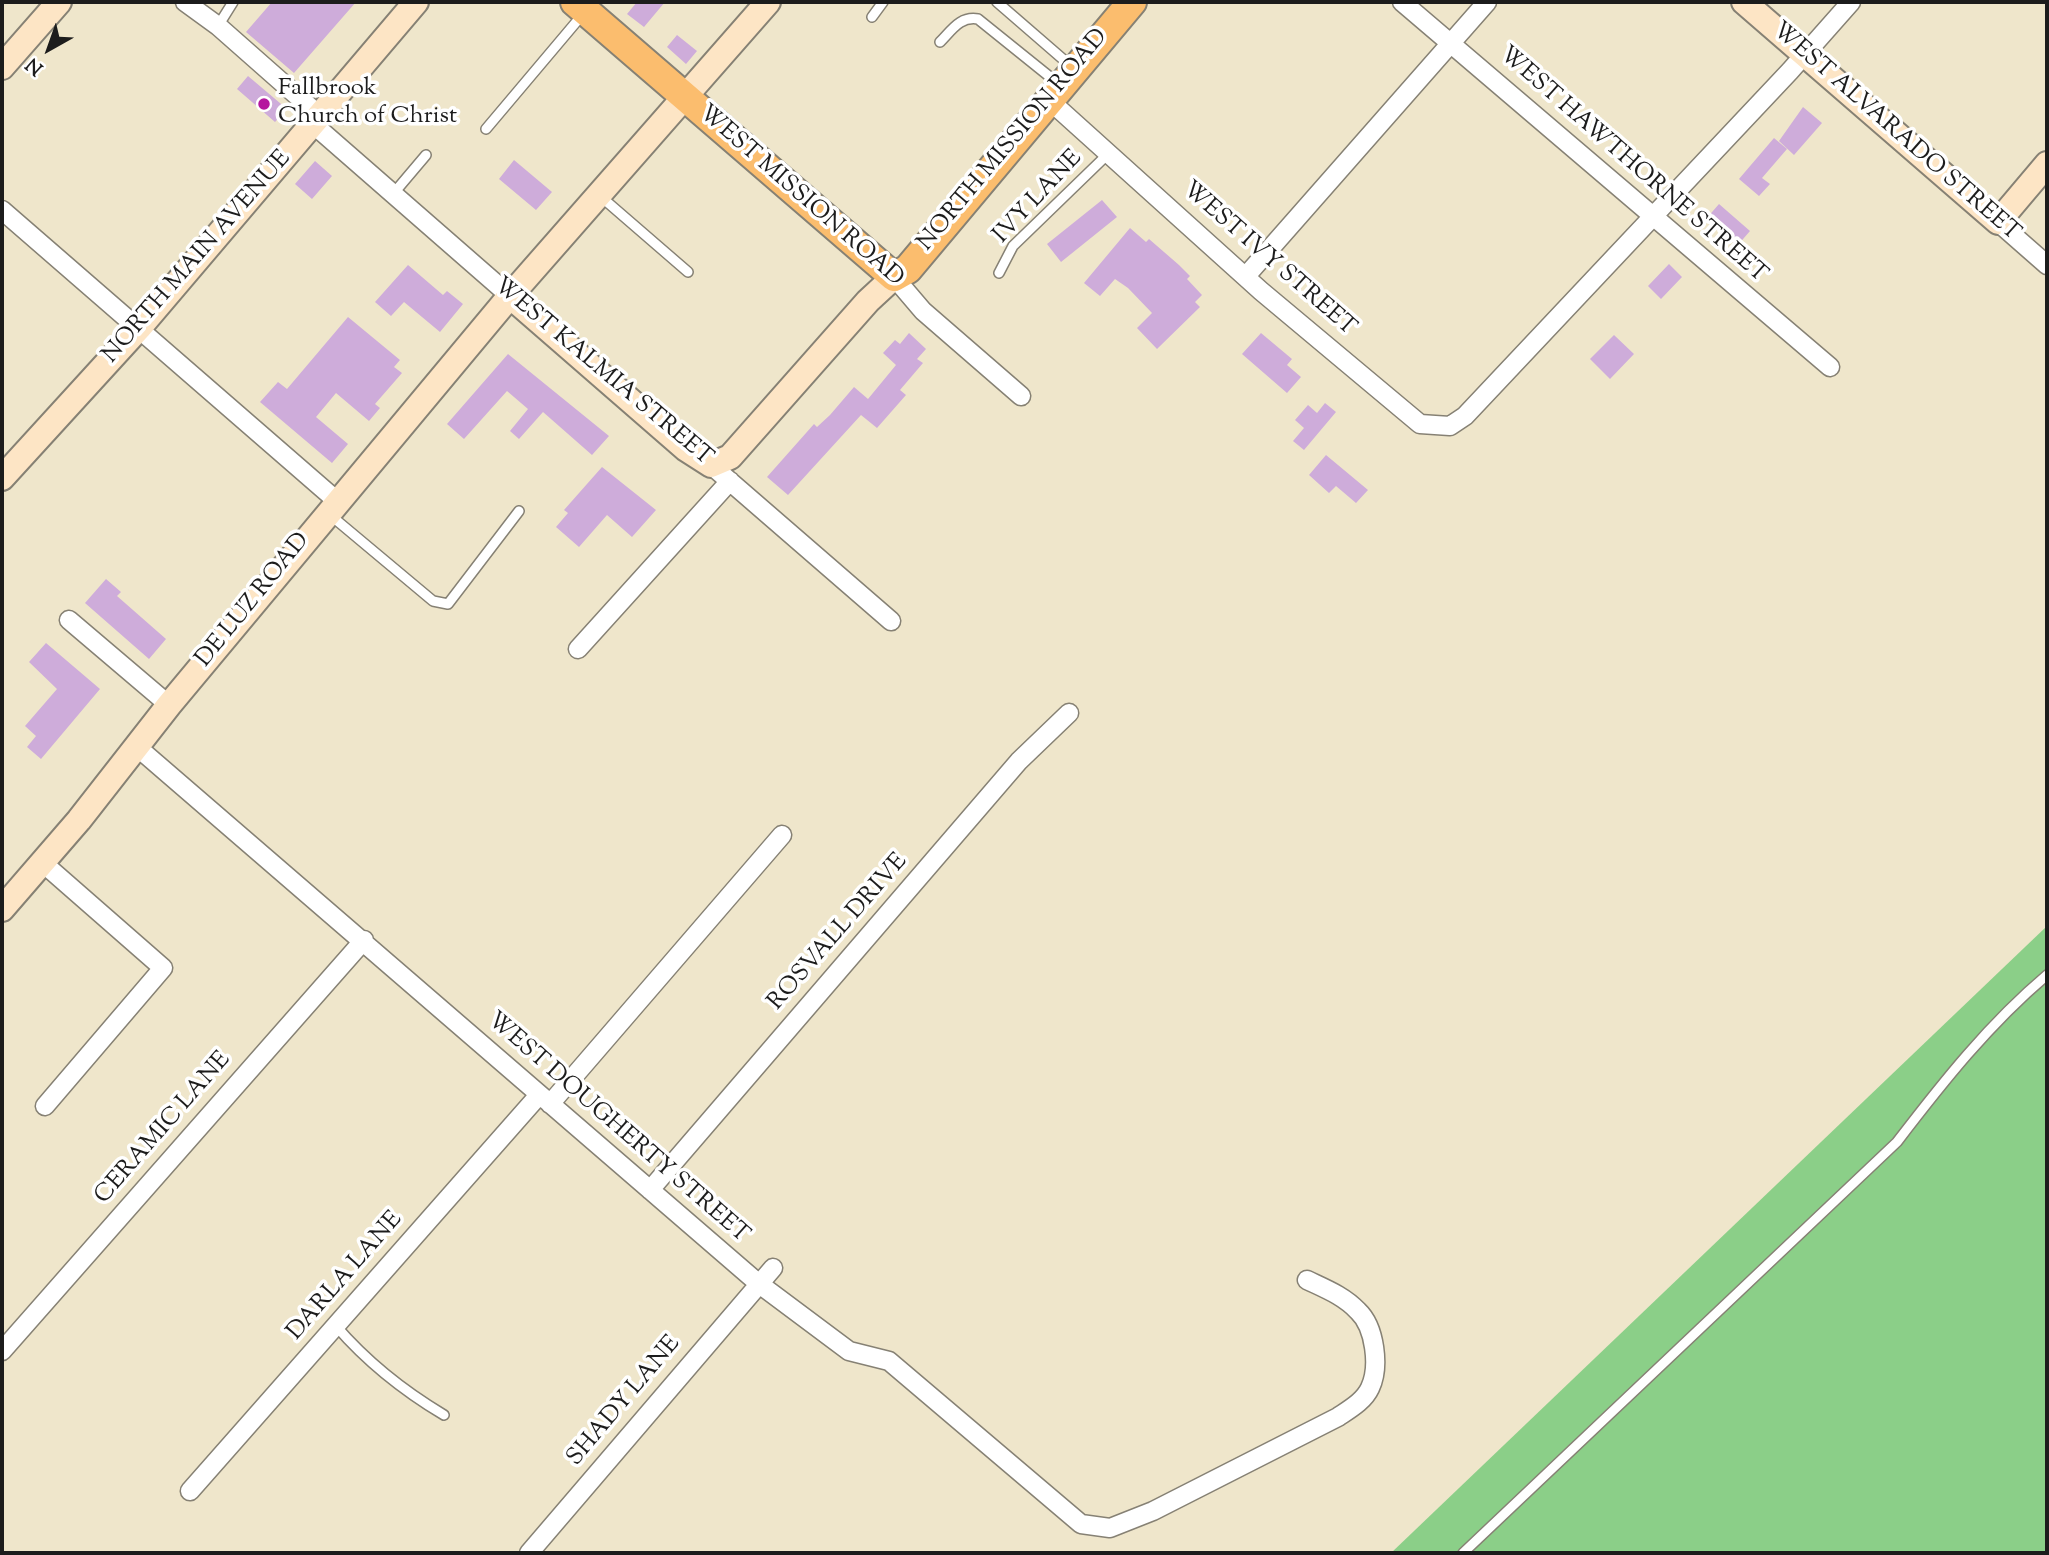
<!DOCTYPE html>
<html>
<head>
<meta charset="utf-8">
<style>
  body { margin:0 }
  #map { position:relative; width:2049px; height:1555px; overflow:hidden; background:#efe6cb; font-family:"Sorts Mill Goudy",serif }
  canvas { display:block }
  .frame { position:absolute; inset:0; border:4px solid #1c1c1c; pointer-events:none }
  .north { position:absolute; left:14px; top:14px; width:70px; height:70px; -webkit-text-stroke:5px #fff; paint-order:stroke; rotate:220deg; font-size:19px; font-weight:700; line-height:28px; text-align:center; color:#1c1c1c }
  .north::after { content:''; display:block; margin:auto; width:24px; height:32px; background:#1c1c1c; clip-path:polygon(50% 0,100% 100%,50% 72%,0 100%) }
</style>
</head>
<body>
<div id="map">
<canvas width="2049" height="1555"></canvas>
<div class="frame"></div>
<div class="north">N</div>
</div>
<script>
const c = document.querySelector('canvas').getContext('2d');
c.lineJoin = 'round';
function fillPath(path, color) {
  c.fillStyle = color;
  c.fill(path, 'evenodd');
}
function stroke(path, color, width, dash) {
  c.strokeStyle = color;
  c.lineWidth = width;
  c.lineCap = dash ? 'butt' : 'round';
  c.setLineDash(dash || []);
  c.stroke(path);
}
function write(font, color, halo, rows, align = 'center') {
  c.font = font + ' "Sorts Mill Goudy",serif';
  c.lineWidth = 7;
  c.setLineDash([]);
  c.textBaseline = 'middle';
  c.strokeStyle = halo;
  c.fillStyle = color;
  for (const [text, x, y, turn = 0] of rows) {
    c.save();
    c.translate(x, y);
    c.rotate((+turn || 0) * Math.PI / 180);
    c.textAlign = isNaN(turn) ? turn : align;
    if (halo) c.strokeText(text, 0, 0);
    c.fillText(text, 0, 0);
    c.restore();
  }
}
fillPath(new Path2D(`
  M 2047,926 L 2047,1553 L 1391,1553 Z`), '#8bcf88');
fillPath(new Path2D(`
  M 272,2 L 356,2 L 294,73 L 246,32 Z
  M 637,2 L 665,2 L 644,27 L 627,14 Z
  M 677,35 L 697,51 L 686,64 L 667,47 Z
  M 248,76 L 287,109 L 275,122 L 237,89 Z
  M 1803,107 L 1822,123 L 1794,155 L 1779,141 Z
  M 1774,138 L 1787,149 L 1762,178 L 1770,184 L 1759,196 L 1739,179 Z
  M 514,160 L 552,192 L 536,210 L 499,179 Z
  M 315,161 L 332,176 L 312,199 L 295,184 Z
  M 1102,200 L 1117,217 L 1061,262 L 1047,244 Z
  M 1719,204 L 1750,231 L 1737,246 L 1706,219 Z
  M 1130,228 L 1146,242 L 1149,239 L 1179,265 L 1190,276 L 1187,279 L 1202,295 L 1195,302 L 1200,307 L 1157,349 L 1137,328 L 1152,313 L 1128,288 L 1115,279 L 1100,296 L 1084,283 Z
  M 1669,264 L 1682,277 L 1661,299 L 1648,286 Z
  M 408,265 L 443,295 L 447,291 L 463,304 L 440,332 L 404,302 L 391,316 L 375,302 Z
  M 348,317 L 400,360 L 394,367 L 402,373 L 375,404 L 380,408 L 369,421 L 336,393 L 316,417 L 348,444 L 332,463 L 260,402 L 278,382 L 287,389 Z
  M 909,333 L 926,349 L 917,359 L 923,363 L 900,390 L 906,395 L 877,428 L 861,415 L 788,495 L 767,477 L 814,424 L 817,427 L 830,415 L 854,387 L 868,399 L 896,365 L 883,353 L 895,340 L 900,344 Z
  M 1261,333 L 1292,359 L 1287,365 L 1301,377 L 1287,393 L 1242,354 Z
  M 1614,335 L 1634,354 L 1610,379 L 1590,359 Z
  M 508,354 L 609,436 L 592,455 L 543,412 L 519,439 L 510,431 L 528,409 L 507,391 L 464,439 L 447,424 Z
  M 1325,403 L 1336,412 L 1304,450 L 1293,441 L 1304,428 L 1295,420 L 1308,405 L 1317,413 Z
  M 1326,455 L 1368,490 L 1356,503 L 1336,486 L 1329,493 L 1309,475 Z
  M 602,467 L 656,510 L 632,537 L 607,515 L 579,547 L 556,527 L 568,513 L 564,510 Z
  M 106,579 L 121,592 L 117,596 L 166,639 L 149,659 L 85,603 Z
  M 46,643 L 100,689 L 41,759 L 27,747 L 36,736 L 25,726 L 57,689 L 29,662 Z`), '#ceacda');
const lane = new Path2D(`
  M 997,2 L 1072,67
  M 872,17 L 883,2
  M 218,26 L 233,2
  M 940,42 C 952,30 960,16 978,19 L 1060,85
  M 486,129 L 583,14
  M 393,194 L 426,155
  M 599,195 L 688,272
  M 999,273 L 1013,246 L 1109,153
  M 329,514 L 433,601 L 448,604 L 519,511
  M 336,1326 C 368,1363 402,1390 444,1415
  M 1463,1553 L 1897,1142 C 1943,1082 1989,1024 2047,975`);
const street = new Path2D(`
  M 185,2 L 218,26 L 320,116
  M 1402,2 L 1830,367
  M 1049,100 L 1261,291 L 1420,424 L 1450,426 L 1465,416 L 1790,71 L 1851,2
  M 313,124 L 510,296
  M 2,210 L 337,501
  M 1998,222 L 2047,265
  M 1246,276 L 1487,2
  M 894,277 L 923,311 L 1021,396
  M 711,465 L 891,621
  M 69,620 L 169,705
  M 578,649 L 730,481
  M 136,746 L 758,1283 L 849,1351 L 889,1361 L 1081,1524 L 1110,1528 L 1153,1511 L 1338,1417 C 1350,1409 1364,1401 1370,1388 C 1380,1367 1375,1327 1358,1311 C 1344,1296 1326,1289 1307,1280
  M 43,863 L 163,968 L 45,1106
  M 550,1104 L 782,835
  M 650,1190 L 1019,761 L 1069,713
  M 2,1351 L 364,940
  M 190,1491 L 539,1095
  M 529,1553 L 773,1268`);
const secondary = new Path2D(`
  M 1744,2 L 1998,222 L 2047,164
  M 2,67 L 59,2
  M 510,296 L 686,449 L 711,465 L 730,457 L 868,301 L 894,277
  M 2,478 L 139,328 L 416,2
  M 2,909 L 79,820 L 169,705 L 510,296 L 768,2`);
const primary = new Path2D(`
  M 575,2 L 894,277 L 908,269 L 1132,2`);
stroke(lane, '#868174', 12);
stroke(street, '#868174', 21);
stroke(secondary, '#868174', 28);
stroke(primary, '#868174', 32);
stroke(lane, '#fff', 9);
stroke(street, '#fff', 18);
stroke(secondary, '#fde5c5', 24);
stroke(primary, '#fbbd6e', 28);
for (const [x, y, r, color] of [
  [264,104,7,"#b5179e"]
]) {
  const dot = new Path2D();
  dot.arc(x, y, r, 0, 2 * Math.PI);
  c.fillStyle = color;
  c.fill(dot);
  stroke(dot, '#fff', 2.5);
}
write('24px', '#1c1c1c', '#fff', [
  ["Fallbrook",278,90],
  ["Church of Christ",278,118]
], 'left');
write('24px', '#1c1c1c', '#fff', [
  ["WEST ALVARADO STREET",1895,133,41],
  ["NORTH MISSION ROAD",1014,141,-50],
  ["WEST HAWTHORNE STREET",1632,166,41],
  ["WEST MISSION ROAD",800,197,41],
  ["IVY LANE",1039,198,-47],
  ["NORTH MAIN AVENUE",198,258,-49],
  ["WEST IVY STREET",1268,260,41],
  ["WEST KALMIA STREET",602,373,40],
  ["DE LUZ ROAD",254,601,-51],
  ["ROSVALL DRIVE",839,933,-49],
  ["CERAMIC LANE",164,1129,-49],
  ["WEST DOUGHERTY STREET",617,1129,41],
  ["DARLA LANE",346,1277,-49],
  ["SHADY LANE",625,1402,-50]
]);
</script>
</body>
</html>
